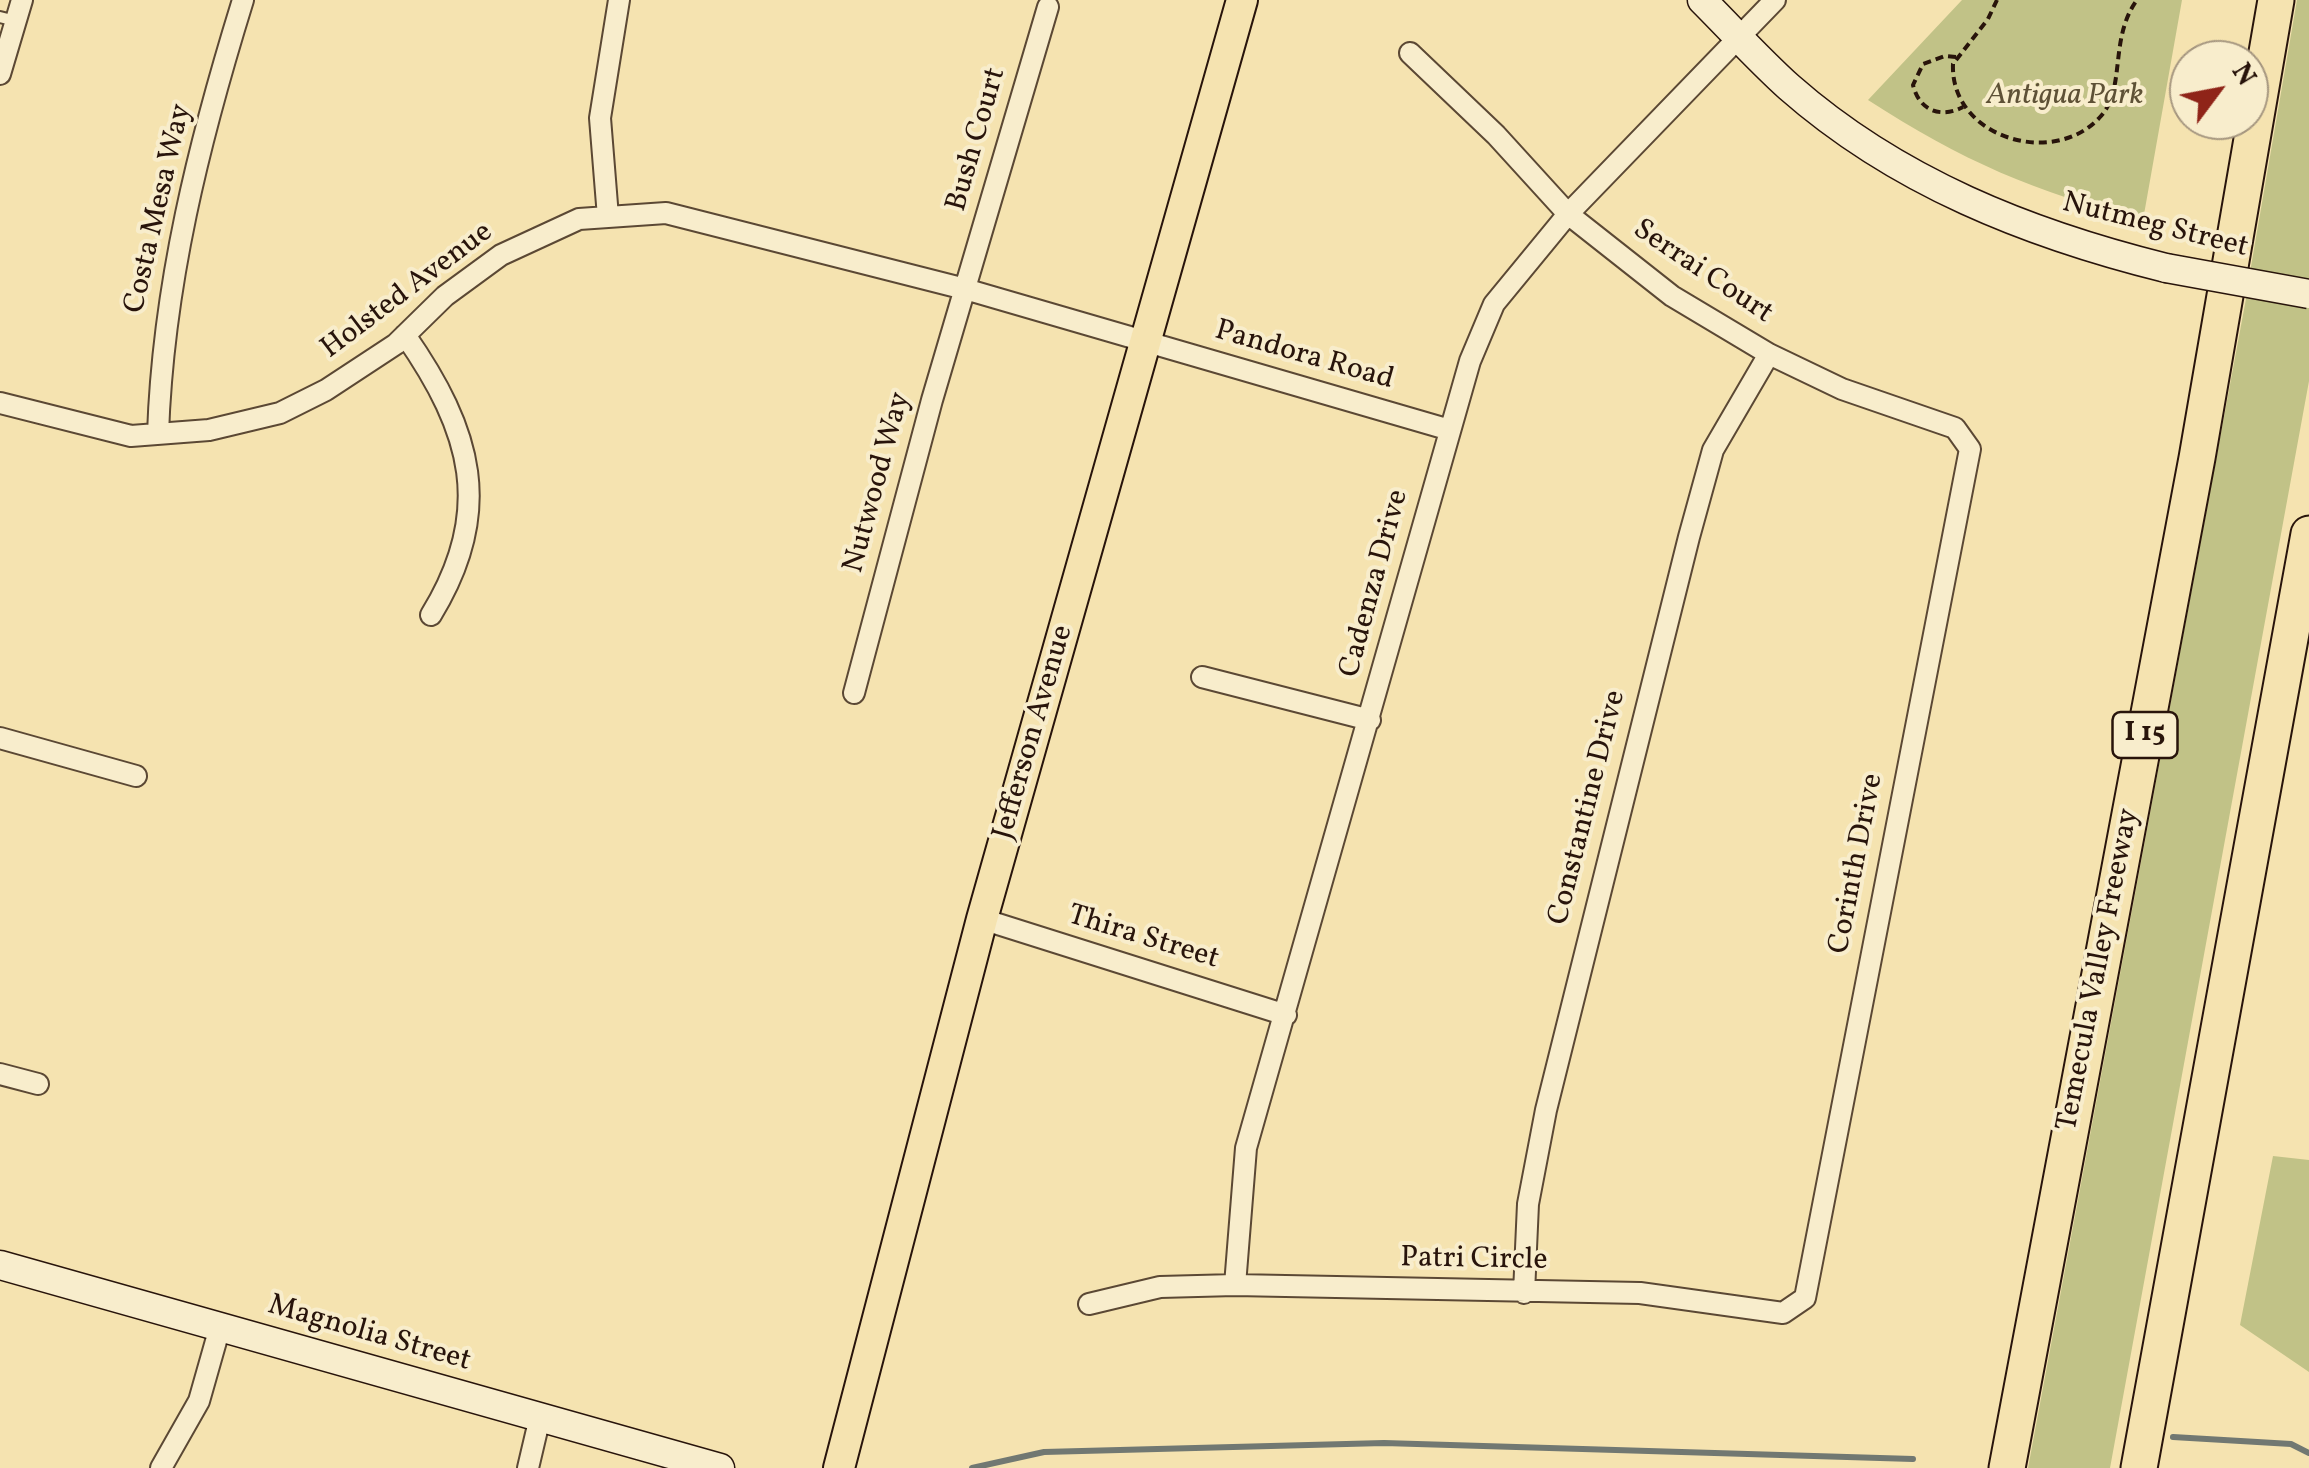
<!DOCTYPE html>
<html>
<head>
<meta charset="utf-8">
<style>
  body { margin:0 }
  #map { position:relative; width:2309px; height:1468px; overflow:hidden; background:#f5e3b0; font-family:Vollkorn,serif }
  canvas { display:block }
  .north { position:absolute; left:2169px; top:40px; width:100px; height:100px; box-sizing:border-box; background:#f8edcc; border:2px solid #a5967f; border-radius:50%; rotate:58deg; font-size:28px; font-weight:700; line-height:40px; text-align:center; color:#28140b }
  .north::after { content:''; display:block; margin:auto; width:35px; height:45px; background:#8f2418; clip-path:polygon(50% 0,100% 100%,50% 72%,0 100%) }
</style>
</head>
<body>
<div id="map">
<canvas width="2309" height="1468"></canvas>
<div class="north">N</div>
</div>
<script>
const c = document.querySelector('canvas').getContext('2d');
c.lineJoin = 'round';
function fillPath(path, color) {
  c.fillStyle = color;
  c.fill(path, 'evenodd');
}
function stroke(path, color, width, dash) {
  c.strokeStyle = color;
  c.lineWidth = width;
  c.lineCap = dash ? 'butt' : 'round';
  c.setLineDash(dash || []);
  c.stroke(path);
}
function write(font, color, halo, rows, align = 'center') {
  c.font = font + ' Vollkorn,serif';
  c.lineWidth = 8;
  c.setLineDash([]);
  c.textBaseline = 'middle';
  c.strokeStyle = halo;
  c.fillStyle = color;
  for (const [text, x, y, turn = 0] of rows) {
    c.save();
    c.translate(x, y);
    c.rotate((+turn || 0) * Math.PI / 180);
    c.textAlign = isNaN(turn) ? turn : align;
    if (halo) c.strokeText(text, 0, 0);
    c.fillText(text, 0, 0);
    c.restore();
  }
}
fillPath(new Path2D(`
  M 1962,0 L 2182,0 L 2143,220 C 2035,192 1962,161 1868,100 Z
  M 2297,0 L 2309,0 L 2309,288 L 2249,278 Z
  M 2248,288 L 2309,299 L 2309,381 L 2110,1468 L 2028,1468 Z
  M 2273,1156 L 2309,1160 L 2309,1372 L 2240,1325 Z`), '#c1c287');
stroke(new Path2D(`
  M 2173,1437 L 2291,1444 L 2309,1453
  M 972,1468 L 1044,1452 L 1384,1443 L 1913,1459`), '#717872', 6);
const lane = new Path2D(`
  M 0,17 L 16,21`);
const street = new Path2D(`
  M 0,74 L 22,0
  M 608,217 L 600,118 L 619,0
  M 405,335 C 472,431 495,511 431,615
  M 0,403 L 131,436 L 209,430 L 280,413 L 326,390 L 396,344 L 445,296 L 501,255 L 579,219 L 666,213 L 965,289 L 1450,430
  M 158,434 C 163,285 199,142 243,0
  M 1202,677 L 1370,720
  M 854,693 L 932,400 L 1048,7
  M 0,738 L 136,776
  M 982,919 L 1286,1015
  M 0,1074 L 38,1084
  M 1235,1285 L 1246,1148 L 1470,361 L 1494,304 L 1568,214 L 1775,0
  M 1524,1293 L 1528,1204 L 1546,1110 L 1689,537 L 1713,450 L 1769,354
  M 1089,1304 L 1160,1287 L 1235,1285 L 1640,1293 L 1783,1313 L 1805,1298 L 1970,449 L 1955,428 L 1842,389 L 1769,354 L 1672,296 L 1568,214 L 1496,135 L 1410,53
  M 161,1468 L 199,1401 L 220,1327
  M 528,1468 L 540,1417`);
const secondary = new Path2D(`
  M 1702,0 C 1731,29 1759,60 1789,87 C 1897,182 2029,234 2166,268
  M 0,1265 L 720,1468`);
const primary = new Path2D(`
  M 839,1468 L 982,919 L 1242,0`);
const highway = new Path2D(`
  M 2007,1468 L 2197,458 L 2276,0
  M 2139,1468 L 2309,534`);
stroke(lane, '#5b4834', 14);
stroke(street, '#5b4834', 24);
stroke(secondary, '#28140b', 31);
stroke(primary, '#28140b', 34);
stroke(highway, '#28140b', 39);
stroke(new Path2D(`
  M 1997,0 L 1988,19 L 1953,64 C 1950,138 2055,169 2101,116 C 2126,88 2109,38 2137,0
  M 1956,57 L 1945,56 L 1923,64 L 1913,85 C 1919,110 1940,119 1963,107`), '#28140b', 4, [8, 5]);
stroke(lane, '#f8edcc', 10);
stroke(street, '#f8edcc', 20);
stroke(secondary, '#f8edcc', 28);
stroke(primary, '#f5e3b0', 30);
stroke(highway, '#f5e3b0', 35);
const secondaryBridge = new Path2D(`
  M 2166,268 L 2309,294`);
stroke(secondaryBridge, '#28140b', 31, []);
stroke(secondaryBridge, '#f8edcc', 28);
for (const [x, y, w] of [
  [2145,735,65]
]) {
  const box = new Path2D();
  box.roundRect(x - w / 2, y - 23, w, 46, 8);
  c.fillStyle = '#f8edcc';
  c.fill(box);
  stroke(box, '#28140b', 2.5);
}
write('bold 28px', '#28140b', null, [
  ["I 15",2145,735]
]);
write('italic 30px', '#5e5136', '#f8edcc', [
  ["Antigua Park",2065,97]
]);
write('30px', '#28140b', '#f8edcc', [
  ["Bush Court",978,140,-74],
  ["Costa Mesa Way",160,209,-77],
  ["Nutmeg Street",2155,227,14],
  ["Serrai Court",1702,273,34],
  ["Holsted Avenue",408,292,-37],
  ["Pandora Road",1304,357,16],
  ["Nutwood Way",879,483,-75],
  ["Cadenza Drive",1376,584,-75],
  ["Jefferson Avenue",1035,733,-74],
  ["Constantine Drive",1589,808,-76],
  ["Corinth Drive",1858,864,-79],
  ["Thira Street",1143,939,17],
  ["Temecula Valley Freeway",2100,970,-79],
  ["Patri Circle",1474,1261,1],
  ["Magnolia Street",369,1335,16]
]);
</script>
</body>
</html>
